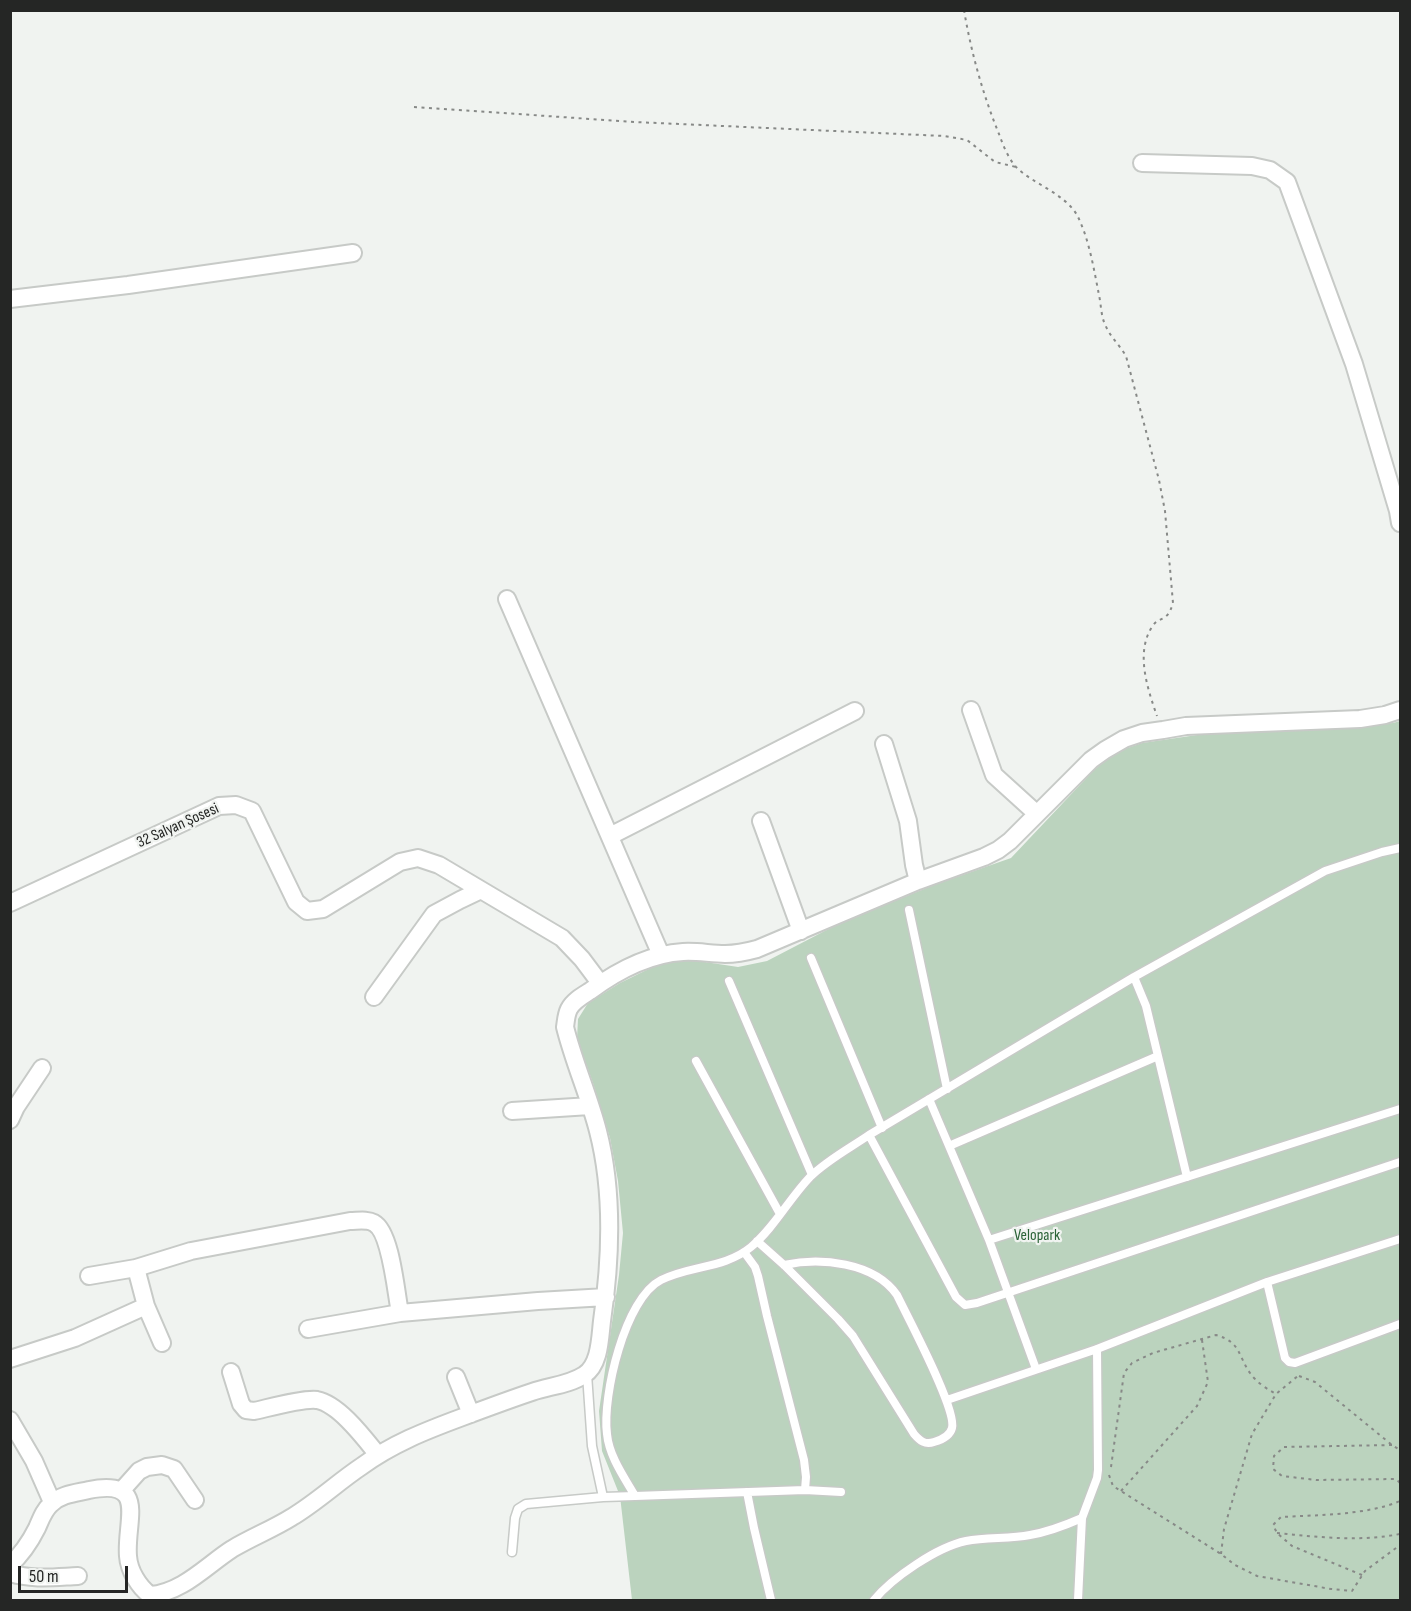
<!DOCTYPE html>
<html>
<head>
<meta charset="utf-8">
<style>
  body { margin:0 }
  #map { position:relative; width:1411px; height:1611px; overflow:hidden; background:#f0f3f0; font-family:"Sofia Sans Condensed",sans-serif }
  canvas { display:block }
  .frame { position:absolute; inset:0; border:12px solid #252625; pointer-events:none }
  .scale { position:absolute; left:18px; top:1566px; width:110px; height:27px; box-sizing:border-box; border:3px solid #252625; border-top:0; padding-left:8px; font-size:18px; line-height:21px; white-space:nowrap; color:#252625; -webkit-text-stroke:4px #f0f3f0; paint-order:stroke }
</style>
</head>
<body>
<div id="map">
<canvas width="1411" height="1611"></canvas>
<div class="frame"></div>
<div class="scale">50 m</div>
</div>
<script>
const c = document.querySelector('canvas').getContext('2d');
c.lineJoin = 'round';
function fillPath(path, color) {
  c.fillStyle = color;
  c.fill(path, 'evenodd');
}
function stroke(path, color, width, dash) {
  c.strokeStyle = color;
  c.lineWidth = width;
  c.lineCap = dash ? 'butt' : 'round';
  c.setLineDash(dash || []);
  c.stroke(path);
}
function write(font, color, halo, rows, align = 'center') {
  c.font = font + ' "Sofia Sans Condensed",sans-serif';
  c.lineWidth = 4.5;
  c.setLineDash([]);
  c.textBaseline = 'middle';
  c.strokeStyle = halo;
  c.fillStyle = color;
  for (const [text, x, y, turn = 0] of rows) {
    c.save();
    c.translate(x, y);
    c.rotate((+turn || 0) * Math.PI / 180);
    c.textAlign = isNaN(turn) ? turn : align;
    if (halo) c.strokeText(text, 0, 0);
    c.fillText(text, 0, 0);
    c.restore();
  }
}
fillPath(new Path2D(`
  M 1400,721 L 1400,1600 L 632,1600 L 620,1496 L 602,1451 L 599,1411 L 619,1275 L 623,1233 L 618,1181 L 610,1138 L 593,1083 L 577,1039 L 578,1019 L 588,1003 L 620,983 L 659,964 L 692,960 L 738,967 L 767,961 L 842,922 L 934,885 L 1011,858 L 1095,769 L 1119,751 L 1142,743 L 1204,734 L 1393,723 Z`), '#bbd3be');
const lane = new Path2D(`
  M 909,910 L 947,1089
  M 811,958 L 882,1128
  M 1134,977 L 1146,1006 L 1187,1177
  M 729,981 L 812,1175
  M 696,1061 L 780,1214
  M 929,1099 L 989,1240 L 1036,1369
  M 869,1135 L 956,1297 L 965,1305 L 977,1303 L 1400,1162
  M 949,1146 L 1158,1056
  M 989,1240 L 1400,1109
  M 757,1241 L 784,1265 L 838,1319 L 853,1336 L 914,1434 C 920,1441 925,1445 934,1442 C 941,1440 950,1436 952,1428 C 957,1409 908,1318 897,1295 C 874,1262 820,1257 784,1265
  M 744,1252 L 755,1267 L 758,1276 L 767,1316 L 804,1460 L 806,1477 L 805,1490
  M 1267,1282 L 1285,1358 L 1289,1362 L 1295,1363 L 1400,1324
  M 587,1374 L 592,1446 L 603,1497
  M 947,1400 L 1097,1349 L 1267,1282 L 1400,1239
  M 747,1492 L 754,1528 L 771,1600
  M 841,1492 L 805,1490 L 635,1496 C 624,1477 609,1456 607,1434 C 602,1396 625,1298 661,1280 C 690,1265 724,1269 751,1247 C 774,1228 789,1199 810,1177 C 827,1160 850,1148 869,1135 L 1134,977 L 1325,871 L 1382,852 L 1400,848
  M 512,1552 L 515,1518 L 518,1509 L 526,1504 L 603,1497 L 635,1496
  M 874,1600 C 892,1578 937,1547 966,1541 C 987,1537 1009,1539 1030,1535 C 1048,1532 1066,1525 1082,1518
  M 1078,1600 L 1082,1518 L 1097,1478 L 1098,1470 L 1097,1349`);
const street = new Path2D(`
  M 1142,163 L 1252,166 L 1270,170 L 1287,182 L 1354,364 L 1398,511 L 1400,523
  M 10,299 L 128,285 L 353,253
  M 507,599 L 661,955
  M 971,710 L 994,775 L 1037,814
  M 884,744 L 908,821 L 914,865 L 918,881
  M 761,821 L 801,931
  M 610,836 L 855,711
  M 10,903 L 219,806 L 236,805 L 252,811 L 296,902 L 307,911 L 323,909 L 400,862 L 418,858 L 439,865 L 562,938 L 582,959 L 600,983
  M 374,997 L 434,914 L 460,900 L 481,890
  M 512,1111 L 590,1106
  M 10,1120 L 16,1107 L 42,1068
  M 136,1268 L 146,1306 L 162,1343
  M 89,1276 L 136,1268 L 191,1251 L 350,1221 C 358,1221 367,1219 374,1223 C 391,1232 396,1293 400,1313
  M 308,1329 L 400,1313 L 538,1301 L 606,1297
  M 10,1359 L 75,1338 L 146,1306
  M 231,1372 L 241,1404 L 246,1410 L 254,1411 C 268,1408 304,1398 317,1400 C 339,1404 365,1439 378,1455
  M 456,1377 L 471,1414
  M 10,1420 L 34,1461 L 52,1502
  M 122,1490 L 139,1471 L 147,1467 L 162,1465 L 174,1469 L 195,1500
  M 10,1565 C 22,1554 30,1542 37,1528 C 41,1519 44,1510 51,1504 C 61,1494 76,1493 89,1490 C 149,1478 125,1521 128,1556 C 129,1571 139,1587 150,1595 C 182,1593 207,1565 232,1549 C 252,1537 273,1529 292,1517 C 317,1502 338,1482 362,1466 C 392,1444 425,1431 460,1418 C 484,1409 508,1400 532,1392 C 549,1386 569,1385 584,1375 C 600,1365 600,1338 602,1321 C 611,1259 614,1193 598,1131 C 589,1096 574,1063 565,1027 C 566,1021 566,1015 569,1009 C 573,1001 582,996 590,991 C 617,971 649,954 683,952 C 697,951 711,954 725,954 C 736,954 746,952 757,949 L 918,881 L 984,857 L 998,850 L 1010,841 L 1091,760 L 1105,750 L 1124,739 L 1142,733 L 1163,730 L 1186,726 L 1360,719 L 1385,715 L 1400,710
  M 10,1573 C 32,1580 55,1577 78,1576`);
stroke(lane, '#c7cac7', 11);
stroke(street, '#c7cac7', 20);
stroke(new Path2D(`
  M 964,10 C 971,52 983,95 999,134 C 1003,145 1008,158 1016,167 C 1033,184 1064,193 1077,215 C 1089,238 1094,270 1099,295 C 1101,304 1101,314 1104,322 C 1109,336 1119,344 1126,356 L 1159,480 L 1165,511 L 1173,603 C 1167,624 1159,615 1152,627 C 1135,653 1148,690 1157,716
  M 414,107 L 635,122 L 944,136 L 967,140 L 995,162 L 1016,167
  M 1299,1376 L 1315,1382 L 1392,1445 L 1400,1450
  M 1392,1445 L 1284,1447 L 1274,1456 L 1273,1469 L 1282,1476 L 1316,1480 L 1396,1479 L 1400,1483
  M 1111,1467 L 1124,1373 L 1132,1363 L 1153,1353 L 1216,1335 C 1241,1342 1238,1356 1250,1373 C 1256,1382 1267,1389 1276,1394
  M 1109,1475 L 1113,1486 L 1221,1554 L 1235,1565 L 1257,1576 L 1331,1589 L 1352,1591 L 1365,1571 L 1400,1545
  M 1121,1491 L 1197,1406 L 1208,1382 L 1202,1340
  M 1277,1533 C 1318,1537 1359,1542 1400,1534
  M 1221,1554 L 1224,1529 L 1252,1434 L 1276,1394 L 1299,1375
  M 1362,1575 L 1292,1546 L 1277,1533 L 1273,1525 L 1281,1517 C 1318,1515 1367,1515 1400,1501`), '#878987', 2, [3, 4.5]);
stroke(lane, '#fff', 8);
stroke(street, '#fff', 16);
write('16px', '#252625', '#f0f3f0', [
  ["32 Salyan Şosesi",178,826,-24]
]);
write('16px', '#2b6337', '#f0f3f0', [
  ["Velopark",1037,1236]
]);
</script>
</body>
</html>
